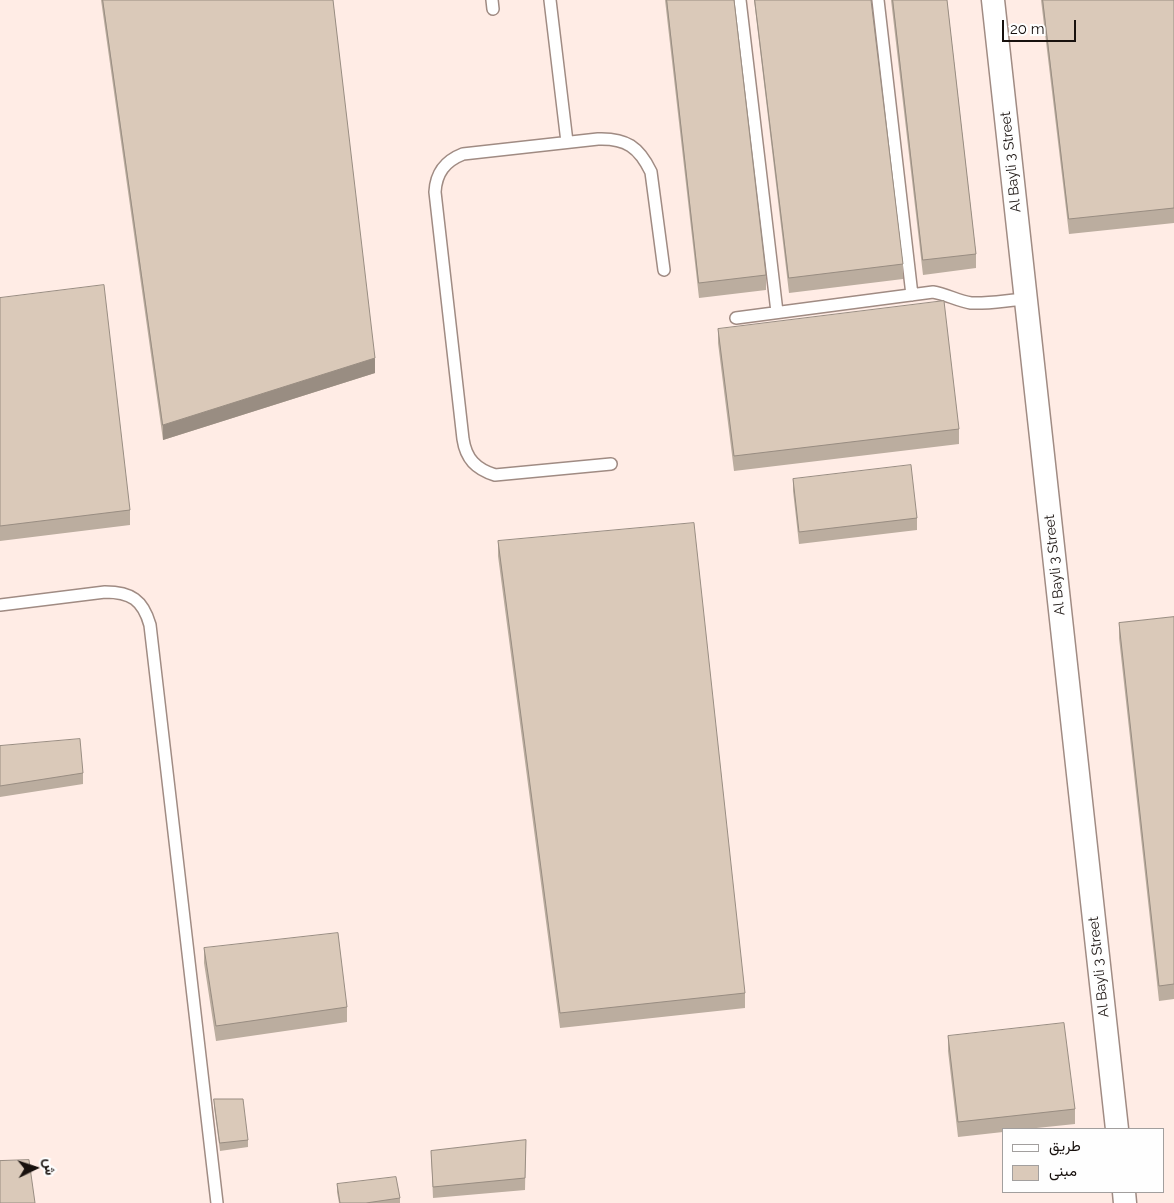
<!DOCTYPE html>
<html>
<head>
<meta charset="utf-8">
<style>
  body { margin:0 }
  #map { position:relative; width:1174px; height:1203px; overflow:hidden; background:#ffece5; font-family:Raleway,Vazirmatn,sans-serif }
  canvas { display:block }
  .legend { position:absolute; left:1002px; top:1128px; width:162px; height:65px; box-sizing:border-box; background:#fefefe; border:1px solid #a29f9e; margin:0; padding:6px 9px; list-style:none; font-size:15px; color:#18110e }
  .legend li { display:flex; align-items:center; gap:10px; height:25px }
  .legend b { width:25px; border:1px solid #a29f9e }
  .north { position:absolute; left:10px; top:1143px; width:50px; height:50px; -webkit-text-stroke:4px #fefefe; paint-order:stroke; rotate:86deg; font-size:14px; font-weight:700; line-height:20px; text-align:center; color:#18110e }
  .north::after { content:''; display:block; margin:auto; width:18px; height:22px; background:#18110e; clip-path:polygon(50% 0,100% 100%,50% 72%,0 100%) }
  .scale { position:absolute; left:1002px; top:20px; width:74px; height:22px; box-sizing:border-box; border:2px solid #18110e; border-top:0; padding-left:6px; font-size:15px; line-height:18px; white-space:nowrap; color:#18110e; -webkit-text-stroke:4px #fefefe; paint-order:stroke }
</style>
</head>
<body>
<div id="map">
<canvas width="1174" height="1203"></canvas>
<ul class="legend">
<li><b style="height:6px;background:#fff"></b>طريق</li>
<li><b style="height:14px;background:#dac9b9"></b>مبنى</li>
</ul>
<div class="north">ش</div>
<div class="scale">20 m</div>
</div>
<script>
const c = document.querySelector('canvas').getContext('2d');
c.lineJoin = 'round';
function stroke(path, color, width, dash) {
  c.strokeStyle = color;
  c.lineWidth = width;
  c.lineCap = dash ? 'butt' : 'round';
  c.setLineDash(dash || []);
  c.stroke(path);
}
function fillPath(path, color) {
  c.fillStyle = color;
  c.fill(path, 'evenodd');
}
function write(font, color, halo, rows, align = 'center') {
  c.font = font + ' Raleway,sans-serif';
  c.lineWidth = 5;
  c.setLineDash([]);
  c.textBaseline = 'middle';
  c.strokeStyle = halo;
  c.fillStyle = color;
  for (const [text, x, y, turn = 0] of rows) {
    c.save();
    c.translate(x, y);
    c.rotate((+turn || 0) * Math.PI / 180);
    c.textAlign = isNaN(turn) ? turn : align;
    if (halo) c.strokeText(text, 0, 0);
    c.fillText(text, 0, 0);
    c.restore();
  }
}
const lane = new Path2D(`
  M 492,0 L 493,9
  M 550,0 L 567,142
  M 740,0 L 777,312
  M 878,0 L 912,295
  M 736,318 L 933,292 C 946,294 958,301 971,303 C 989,304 1008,300 1026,299
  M 611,464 L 495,475 C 476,469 466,459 463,439 L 435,192 C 436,173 445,161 463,154 L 598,139 C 626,138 639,147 651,172 L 664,270
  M 0,605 L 105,592 C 131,592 143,600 150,625 L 217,1203`);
const street = new Path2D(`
  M 993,0 L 1117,1129
  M 1124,1192 L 1125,1203`);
stroke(lane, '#a08b83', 14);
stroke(street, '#a08b83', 25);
stroke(lane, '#fff', 11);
stroke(street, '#fff', 22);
fillPath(new Path2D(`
  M 101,0 L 333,0 L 375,373 L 163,440 Z
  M 665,0 L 734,0 L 766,275 L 766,290 L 699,298 Z
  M 754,0 L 871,0 L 903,264 L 903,279 L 789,293 Z
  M 891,0 L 947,0 L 976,254 L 976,268 L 923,275 Z
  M 1041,0 L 1174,0 L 1174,223 L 1069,234 Z
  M 0,298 L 130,510 L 130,525 L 0,541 Z
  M 718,329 L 959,429 L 959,444 L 734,471 L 718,343 Z
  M 793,479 L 917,518 L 917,530 L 799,544 L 793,491 Z
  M 498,541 L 745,993 L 745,1008 L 560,1028 L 498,556 Z
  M 1174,617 L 1174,999 L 1159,1001 L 1119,638 L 1119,623 Z
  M 0,746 L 83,773 L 83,784 L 0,797 Z
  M 204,948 L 347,1007 L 347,1022 L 216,1041 L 204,963 Z
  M 948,1036 L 1075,1109 L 1075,1124 L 1027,1129 L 1003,1129 L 1003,1132 L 958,1137 L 948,1051 Z
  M 214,1099 L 248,1140 L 248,1147 L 220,1151 L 214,1107 Z
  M 526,1140 L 525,1190 L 433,1198 L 431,1151 Z
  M 337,1184 L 400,1198 L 400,1203 L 339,1203 L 337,1192 Z`), '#bbad9f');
fillPath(new Path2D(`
  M 375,358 L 375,373 L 163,440 L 163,425 Z`), '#998d82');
const building = new Path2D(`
  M 103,0 L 333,0 L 375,358 L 163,425 Z
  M 667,0 L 734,0 L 766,275 L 699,283 Z
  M 755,0 L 871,0 L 903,264 L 789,278 Z
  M 893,0 L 947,0 L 976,254 L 923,260 Z
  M 1043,0 L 1174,0 L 1174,208 L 1069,219 Z
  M 104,285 L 130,510 L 0,526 L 0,298 Z
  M 944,301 L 959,429 L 734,456 L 718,329 Z
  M 911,465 L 917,518 L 799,532 L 793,479 Z
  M 694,523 L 745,993 L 560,1013 L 498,541 Z
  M 1174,617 L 1174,984 L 1159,986 L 1119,623 Z
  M 80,739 L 83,773 L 0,786 L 0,746 Z
  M 338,933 L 347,1007 L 216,1026 L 204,948 Z
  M 1064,1023 L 1075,1109 L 958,1122 L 948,1036 Z
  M 214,1099 L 243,1099 L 248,1140 L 220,1143 Z
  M 526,1140 L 525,1178 L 433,1187 L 431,1151 Z
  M 29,1160 L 35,1203 L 0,1203 L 0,1161 Z
  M 396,1177 L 400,1198 L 366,1203 L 340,1203 L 337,1184 Z`);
fillPath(building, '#dac9b9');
stroke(building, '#998d82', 1);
write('14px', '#18110e', '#fefefe', [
  ["Al Bayli 3 Street",1011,162,-96],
  ["Al Bayli 3 Street",1055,565,-96],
  ["Al Bayli 3 Street",1099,967,-96]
]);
</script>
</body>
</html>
